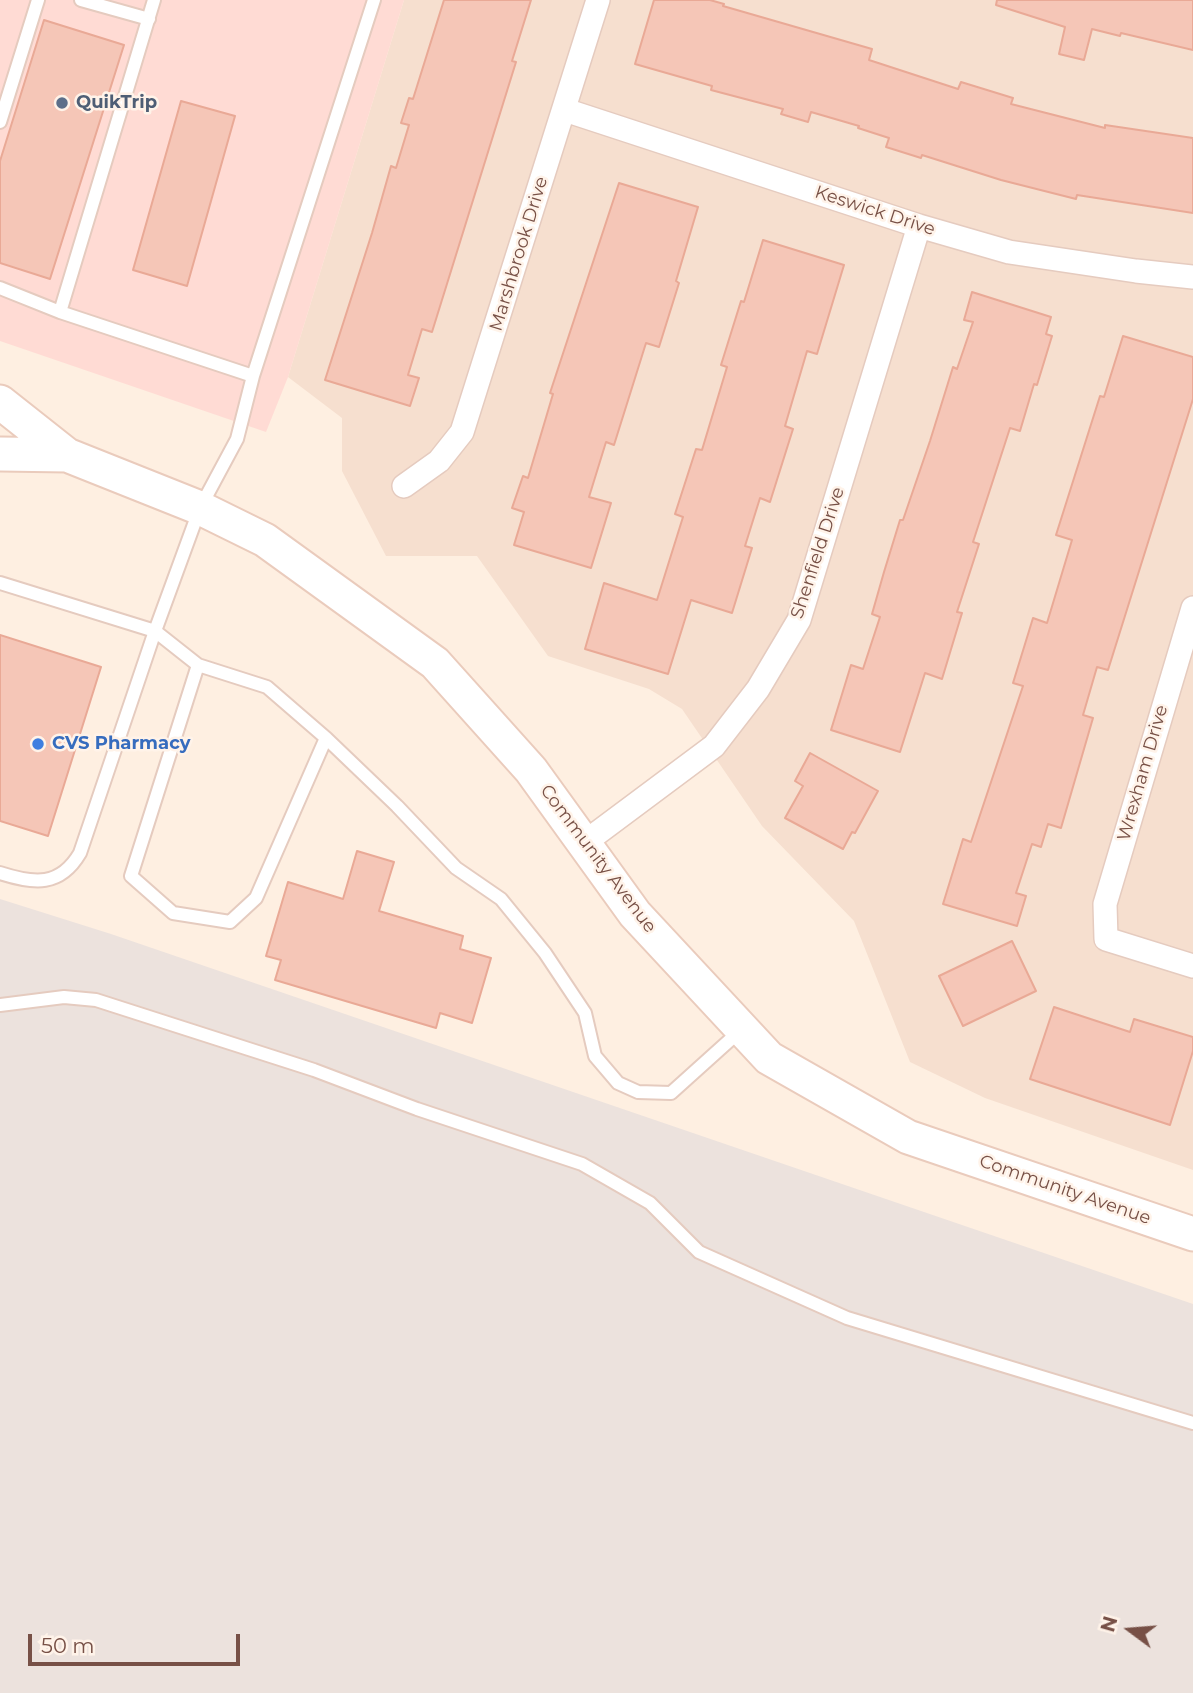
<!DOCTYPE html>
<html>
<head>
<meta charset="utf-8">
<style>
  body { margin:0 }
  #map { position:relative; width:1193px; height:1693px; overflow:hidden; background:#feefe1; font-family:Montserrat,sans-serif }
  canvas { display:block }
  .north { position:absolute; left:1095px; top:1595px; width:70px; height:70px; -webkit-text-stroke:5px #fff3e9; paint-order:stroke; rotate:286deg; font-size:19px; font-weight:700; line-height:28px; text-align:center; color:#775046 }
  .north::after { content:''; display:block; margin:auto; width:24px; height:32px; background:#775046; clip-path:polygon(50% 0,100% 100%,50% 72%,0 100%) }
  .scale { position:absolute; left:28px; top:1634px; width:212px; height:32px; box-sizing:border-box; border:4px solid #775046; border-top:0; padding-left:9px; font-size:21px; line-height:24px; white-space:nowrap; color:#775046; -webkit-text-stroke:5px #fff3e9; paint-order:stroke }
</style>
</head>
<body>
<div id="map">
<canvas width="1193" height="1693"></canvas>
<div class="north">N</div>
<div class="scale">50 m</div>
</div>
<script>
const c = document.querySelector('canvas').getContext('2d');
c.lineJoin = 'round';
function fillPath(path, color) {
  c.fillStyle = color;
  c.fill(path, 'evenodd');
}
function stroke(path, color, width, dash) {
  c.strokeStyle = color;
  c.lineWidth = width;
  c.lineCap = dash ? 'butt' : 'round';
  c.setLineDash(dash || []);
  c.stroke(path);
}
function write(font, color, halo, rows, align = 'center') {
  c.font = font + ' Montserrat,sans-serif';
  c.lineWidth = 5;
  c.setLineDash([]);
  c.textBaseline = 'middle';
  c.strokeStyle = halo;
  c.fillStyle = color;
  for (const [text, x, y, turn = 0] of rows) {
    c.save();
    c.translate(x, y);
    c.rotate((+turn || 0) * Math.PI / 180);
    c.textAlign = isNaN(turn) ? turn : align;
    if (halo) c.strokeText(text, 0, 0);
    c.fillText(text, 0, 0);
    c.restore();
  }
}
fillPath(new Path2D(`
  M 404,0 L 1193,0 L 1193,1170 L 985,1098 L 910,1062 L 854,921 L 762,826 L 682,709 L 649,689 L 548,656 L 477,556 L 386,556 L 342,471 L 342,418 L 288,377 Z`), '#f6dfcf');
fillPath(new Path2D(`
  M 0,0 L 404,0 L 288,377 L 266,432 L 0,341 Z`), '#ffdbd4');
fillPath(new Path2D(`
  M 0,899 L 111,934 L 1193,1304 L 1193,1693 L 0,1693 Z`), '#ece2dd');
const building = new Path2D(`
  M 444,0 L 531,0 L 512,61 L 516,62 L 432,332 L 422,329 L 408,375 L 419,378 L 410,406 L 325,380 L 372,233 L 391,166 L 396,168 L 409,125 L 401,123 L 409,98 L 413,99 Z
  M 654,0 L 710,0 L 724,4 L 723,6 L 872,49 L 869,60 L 958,89 L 961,82 L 1013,98 L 1011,104 L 1105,128 L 1105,125 L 1193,138 L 1193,213 L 1077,195 L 1076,199 L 1001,180 L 922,155 L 921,158 L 886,147 L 889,138 L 858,128 L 859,126 L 811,112 L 808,122 L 781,114 L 783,109 L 711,90 L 712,86 L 635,64 Z
  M 997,0 L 1193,0 L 1193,50 L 1121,33 L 1120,36 L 1092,29 L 1084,60 L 1059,54 L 1065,27 L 996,5 Z
  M 44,20 L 124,45 L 50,279 L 0,263 L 0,161 Z
  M 181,101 L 235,116 L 187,286 L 133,270 Z
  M 619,183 L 698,207 L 676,281 L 679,283 L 659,347 L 646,343 L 614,445 L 606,442 L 589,497 L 611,503 L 591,568 L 514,545 L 524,512 L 512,508 L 523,476 L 528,478 L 553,394 L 550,393 Z
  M 763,240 L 844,265 L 817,354 L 807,351 L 785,426 L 793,429 L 770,502 L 760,498 L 745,546 L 752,548 L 732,613 L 691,600 L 668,674 L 585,649 L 604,583 L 657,600 L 683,517 L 675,514 L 696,449 L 702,450 L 727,367 L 721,365 L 741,301 L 744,302 Z
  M 972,292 L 1051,317 L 1046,334 L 1052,336 L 1037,385 L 1034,384 L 1020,431 L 1010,428 L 973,542 L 979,544 L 957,612 L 962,613 L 942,679 L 925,673 L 900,752 L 831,730 L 851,665 L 863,669 L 880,617 L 872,614 L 884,572 L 900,520 L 903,520 L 930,441 L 953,367 L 957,369 L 973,322 L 964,320 Z
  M 1123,336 L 1193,357 L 1193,399 L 1108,670 L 1097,667 L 1083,715 L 1093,718 L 1061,828 L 1048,824 L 1041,847 L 1032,844 L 1016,893 L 1026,896 L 1017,926 L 943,904 L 963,839 L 971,842 L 1023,686 L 1013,683 L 1033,618 L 1047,623 L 1072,540 L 1056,535 L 1100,396 L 1104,397 Z
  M 0,635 L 101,667 L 48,836 L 0,821 Z
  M 810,753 L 878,791 L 855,833 L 852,832 L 843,849 L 785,818 L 803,786 L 795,781 Z
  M 357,851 L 394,862 L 379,911 L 463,936 L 460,949 L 491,958 L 472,1023 L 440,1013 L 436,1028 L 275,980 L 281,960 L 266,956 L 288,882 L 343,899 Z
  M 1012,941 L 1036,991 L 963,1026 L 939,976 Z
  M 1054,1007 L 1130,1032 L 1134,1019 L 1193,1037 L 1193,1051 L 1170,1125 L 1030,1079 Z`);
fillPath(building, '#f5c6b7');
stroke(building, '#e9a996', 2);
const lane = new Path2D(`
  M 81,0 L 149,19
  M 154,0 L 60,312 L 253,376
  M 0,122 L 38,0
  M 0,288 L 60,312
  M 0,583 L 155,631 L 198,665 L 267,687 L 326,738 L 397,806 L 456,868 L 501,899 L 545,953 L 585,1013 L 595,1056 L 618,1083 L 638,1092 L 671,1093 L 741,1030
  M 198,665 L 131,876 L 173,913 L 230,922 L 256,898 L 326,738
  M 0,873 C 34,884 60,887 80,853 L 155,631 L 200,508 L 237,439 L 253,376 L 374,0
  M 0,1005 L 64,997 L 96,1000 L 314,1070 L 417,1109 L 582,1164 L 650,1203 L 699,1252 L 847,1318 L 1193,1423`);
const street = new Path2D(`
  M 565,110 L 919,226 L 1009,252 L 1136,271 L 1193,277
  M 404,486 L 439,461 L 462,432 L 598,0
  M 1193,608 L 1105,904 L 1106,939 L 1193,966
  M 584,843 L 714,746 L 758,689 L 799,620 L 919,226`);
const secondary = new Path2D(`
  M 0,402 L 67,455 L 200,508 L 265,540 L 435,663 L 531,770 L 635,914 L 769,1058 L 908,1137 L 1193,1234
  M 0,454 L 67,455`);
stroke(lane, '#e5cbbf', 16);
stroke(street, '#e5cbbf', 26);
stroke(secondary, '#eacbbc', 37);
stroke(lane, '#fff', 12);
stroke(street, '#fff', 23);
stroke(secondary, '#fff', 33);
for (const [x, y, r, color] of [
  [62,103,7,"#5c6f8a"],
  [38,744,7,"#3f7fe0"]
]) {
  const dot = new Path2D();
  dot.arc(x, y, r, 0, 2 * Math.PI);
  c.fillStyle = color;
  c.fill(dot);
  stroke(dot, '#fff3e9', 2.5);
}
write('bold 18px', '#4e5e75', '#fff3e9', [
  ["QuikTrip",76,103]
], 'left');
write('18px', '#775046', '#fff3e9', [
  ["Keswick Drive",875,211,18],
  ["Marshbrook Drive",519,254,-73],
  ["Shenfield Drive",818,553,-72],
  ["Wrexham Drive",1143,773,-74],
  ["Community Avenue",598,859,53],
  ["Community Avenue",1065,1190,19]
]);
write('bold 18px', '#366cbe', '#fff3e9', [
  ["CVS Pharmacy",52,744]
], 'left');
</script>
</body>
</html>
